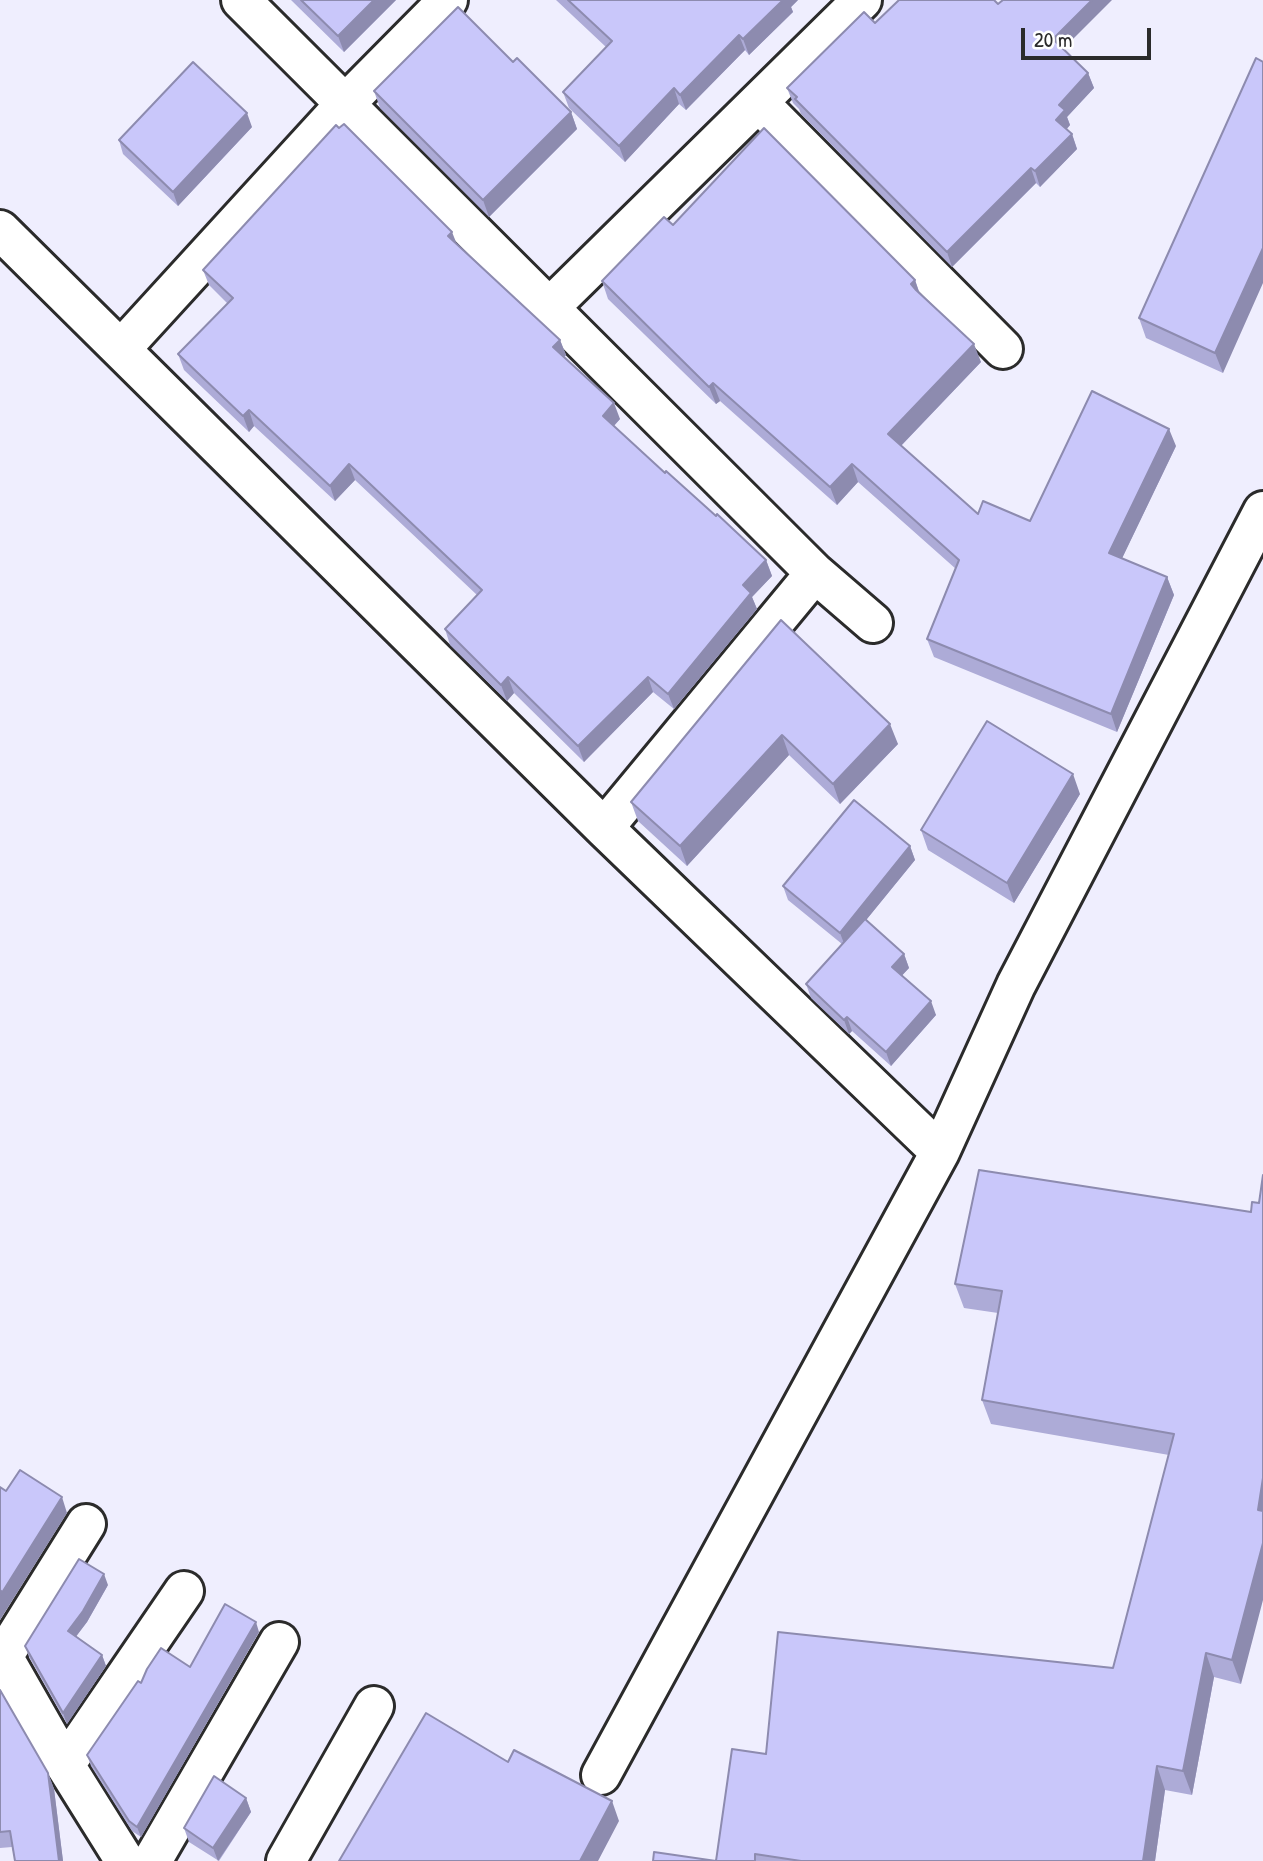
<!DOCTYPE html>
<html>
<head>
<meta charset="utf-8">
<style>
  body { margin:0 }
  #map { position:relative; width:1263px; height:1861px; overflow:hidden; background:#efeefe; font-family:"Patrick Hand",sans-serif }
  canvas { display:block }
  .scale { position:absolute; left:1021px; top:28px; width:130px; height:32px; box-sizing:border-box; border:4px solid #2b2b2b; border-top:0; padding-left:9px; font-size:21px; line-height:24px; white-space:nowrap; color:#2b2b2b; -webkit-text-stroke:5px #fff; paint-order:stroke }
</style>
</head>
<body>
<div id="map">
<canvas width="1263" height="1861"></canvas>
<div class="scale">20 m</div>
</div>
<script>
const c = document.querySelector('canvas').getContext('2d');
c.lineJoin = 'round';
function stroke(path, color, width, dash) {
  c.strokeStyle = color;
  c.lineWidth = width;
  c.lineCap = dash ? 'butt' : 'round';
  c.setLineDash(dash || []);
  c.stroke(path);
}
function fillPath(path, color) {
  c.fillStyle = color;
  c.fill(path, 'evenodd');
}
const minor = new Path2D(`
  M 241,0 L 815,573 L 873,623
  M 759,103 L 1003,349
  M 0,230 L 604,828 L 940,1152
  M 548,309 L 862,0
  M 121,349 L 345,104 L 448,0
  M 604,828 L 815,573
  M 0,1651 L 65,1765 L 125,1861
  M 3,1657 L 86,1524
  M 65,1765 L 184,1591
  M 601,1775 L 940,1152 L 1016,985 L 1263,511
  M 152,1861 L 279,1642
  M 286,1861 L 374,1706`);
stroke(minor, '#2b2b2b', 44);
stroke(minor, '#fff', 38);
fillPath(new Path2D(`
  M 291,0 L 396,0 L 344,52 Z
  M 556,0 L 798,0 L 791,7 L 793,12 L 749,55 L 745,50 L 686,110 L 679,104 L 625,162 L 569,108 L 563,92 L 606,47 Z
  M 998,4 L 1064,49 L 1088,73 L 1094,88 L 1067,117 L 1070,125 L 1067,129 L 1072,134 L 1077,149 L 1040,187 L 1036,183 L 952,267 L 801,114 L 799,109 L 793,103 L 787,88 L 875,23 Z
  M 1256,58 L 1223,373 L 1146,338 L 1139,318 Z
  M 513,62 L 571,112 L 577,129 L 489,217 L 380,108 L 374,91 Z
  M 252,127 L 178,206 L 123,154 L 119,140 Z
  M 673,225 L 915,280 L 920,294 L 981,362 L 901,446 L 978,514 L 1030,521 L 1176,446 L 1122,558 L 1167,577 L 1174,595 L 1117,732 L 934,657 L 927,639 L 956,569 L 858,482 L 837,505 L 720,401 L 716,404 L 608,299 L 602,281 Z
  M 457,245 L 560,340 L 566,355 L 564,358 L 620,419 L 614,426 L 665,473 L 766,560 L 772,576 L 752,597 L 757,609 L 674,709 L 653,692 L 584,762 L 514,693 L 507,701 L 450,645 L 445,629 L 477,595 L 355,480 L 335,501 L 254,426 L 249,432 L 184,370 L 178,354 L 228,304 L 209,285 L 203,270 Z
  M 781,620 L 898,744 L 840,804 L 789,755 L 687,866 L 638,821 L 631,802 Z
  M 1080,794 L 1014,903 L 928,850 L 921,830 Z
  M 910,846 L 915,860 L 866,920 L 904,954 L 909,968 L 902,975 L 936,1015 L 891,1066 L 852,1031 L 849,1034 L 811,998 L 806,984 L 842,944 L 788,900 L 783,886 Z
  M 1251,1212 L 1241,1684 L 1214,1677 L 1192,1795 L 1165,1790 L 1155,1861 L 653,1861 L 716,1861 L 766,1754 L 1113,1668 L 1169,1455 L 991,1424 L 982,1400 L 998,1313 L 964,1308 L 955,1284 Z
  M 108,1585 L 87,1622 L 76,1636 L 102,1655 L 106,1666 L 67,1724 L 29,1657 L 25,1646 Z
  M 259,1632 L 141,1837 L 132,1831 L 91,1766 L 87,1755 L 141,1683 L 190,1667 Z
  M 0,1690 L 48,1773 L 54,1789 L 63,1861 L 15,1861 L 12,1847 L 0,1848 Z
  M 246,1798 L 251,1812 L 219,1861 L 189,1842 L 184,1828 Z`), '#adabd7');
fillPath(new Path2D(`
  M 374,0 L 396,0 L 344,52 L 338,36 Z
  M 783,0 L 798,0 L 791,7 L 793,12 L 749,55 L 743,39 Z
  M 1092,0 L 1112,0 L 1058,54 L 1053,39 Z
  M 739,35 L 745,50 L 686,110 L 680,95 Z
  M 1088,73 L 1094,88 L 1067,117 L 1070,125 L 1061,135 L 1056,120 L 1059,105 Z
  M 674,88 L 679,104 L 625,162 L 619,146 Z
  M 571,112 L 577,129 L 489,217 L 483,200 Z
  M 247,113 L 252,127 L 178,206 L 173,192 Z
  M 1072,134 L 1077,149 L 1040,187 L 1035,171 Z
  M 1031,168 L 1036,183 L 952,267 L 947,252 Z
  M 452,232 L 458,247 L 448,236 Z
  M 1263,248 L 1263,283 L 1223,373 L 1215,353 Z
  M 915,280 L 921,298 L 911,284 Z
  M 560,340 L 566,355 L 558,363 L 553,347 Z
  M 974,344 L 981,362 L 895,452 L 888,434 Z
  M 713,383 L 720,401 L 716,404 L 709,387 Z
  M 614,403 L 620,419 L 609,431 L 603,416 Z
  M 249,410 L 254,426 L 249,432 L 243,416 Z
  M 1169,429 L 1176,446 L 1116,571 L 1109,553 Z
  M 349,464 L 355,480 L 335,501 L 330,486 Z
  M 852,464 L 858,482 L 837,505 L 830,487 Z
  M 766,560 L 772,576 L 752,597 L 757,609 L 674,709 L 668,694 L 743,585 Z
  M 1167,577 L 1174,595 L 1117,732 L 1111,714 Z
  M 508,677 L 514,693 L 507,701 L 501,685 Z
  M 648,677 L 653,692 L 584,762 L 578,746 Z
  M 890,724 L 898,744 L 840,804 L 833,784 Z
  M 782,735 L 789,755 L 687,866 L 680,846 Z
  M 1073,774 L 1080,794 L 1014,903 L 1007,883 Z
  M 910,846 L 915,860 L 845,946 L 840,933 Z
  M 904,954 L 909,968 L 897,981 L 892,967 Z
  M 931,1001 L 936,1015 L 891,1066 L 886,1052 Z
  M 847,1017 L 852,1031 L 849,1034 L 844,1020 Z
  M 1263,1478 L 1263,1524 L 1258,1510 Z
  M 62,1497 L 67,1513 L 0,1620 L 0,1596 Z
  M 1263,1543 L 1263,1600 L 1241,1684 L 1232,1660 Z
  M 104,1574 L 108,1585 L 87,1622 L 72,1642 L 68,1631 Z
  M 256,1622 L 259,1632 L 141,1837 L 137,1827 Z
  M 1206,1653 L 1214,1677 L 1192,1795 L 1183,1771 Z
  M 102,1655 L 106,1666 L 67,1724 L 63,1713 Z
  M 1157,1766 L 1165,1790 L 1155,1861 L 1143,1861 Z
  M 48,1773 L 54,1789 L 63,1861 L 59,1861 Z
  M 246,1798 L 251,1812 L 218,1861 L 213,1848 Z
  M 612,1801 L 619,1821 L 598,1861 L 580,1861 Z`), '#8d8baf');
const building = new Path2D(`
  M 301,0 L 374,0 L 338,36 Z
  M 568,0 L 783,0 L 743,39 L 739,35 L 680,95 L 674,88 L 619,146 L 563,92 L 612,41 Z
  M 899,0 L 994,0 L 998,4 L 1003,0 L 1092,0 L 1053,39 L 1088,73 L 1059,105 L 1065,110 L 1056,120 L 1072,134 L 1035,171 L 1031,168 L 947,252 L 795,99 L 797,97 L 787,88 L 864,12 L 875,23 Z
  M 458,7 L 513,62 L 517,58 L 571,112 L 483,200 L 374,91 Z
  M 1256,58 L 1263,62 L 1263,248 L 1215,353 L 1139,318 Z
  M 193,62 L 247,113 L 173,192 L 119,140 Z
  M 344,124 L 452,232 L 448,236 L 560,340 L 553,347 L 614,403 L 603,416 L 665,473 L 666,471 L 716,516 L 717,514 L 766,560 L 743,585 L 751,593 L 668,694 L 648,677 L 578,746 L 508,677 L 501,685 L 445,629 L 482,590 L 349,464 L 330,486 L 249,410 L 243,416 L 178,354 L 233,298 L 203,270 L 336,125 L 339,128 Z
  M 764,128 L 915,280 L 911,284 L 916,290 L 974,344 L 888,434 L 978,514 L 983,501 L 1030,521 L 1092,391 L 1169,429 L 1109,553 L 1167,577 L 1111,714 L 927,639 L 959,560 L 852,464 L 830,487 L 713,383 L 709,387 L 602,281 L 664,217 L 673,225 Z
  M 781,620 L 890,724 L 833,784 L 782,735 L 680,846 L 631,802 Z
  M 987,721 L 1073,774 L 1007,883 L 921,830 Z
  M 854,800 L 910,846 L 840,933 L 783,886 Z
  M 865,919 L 904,954 L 892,967 L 931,1001 L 886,1052 L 847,1017 L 844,1020 L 806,984 Z
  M 979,1170 L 1251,1212 L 1252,1202 L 1259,1203 L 1263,1175 L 1263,1478 L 1258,1510 L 1263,1511 L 1263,1543 L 1232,1660 L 1206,1653 L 1183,1771 L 1157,1766 L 1143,1861 L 801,1861 L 755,1854 L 755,1861 L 653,1861 L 654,1852 L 716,1861 L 732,1749 L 766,1754 L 778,1632 L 1113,1668 L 1174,1434 L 982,1400 L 1002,1291 L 955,1284 Z
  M 20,1470 L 62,1497 L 0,1596 L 0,1592 L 2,1592 L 0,1590 L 0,1487 L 6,1491 Z
  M 79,1559 L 104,1574 L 83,1611 L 68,1631 L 102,1655 L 63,1713 L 25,1646 Z
  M 225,1604 L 256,1622 L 137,1827 L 129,1821 L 87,1755 L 138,1681 L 141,1683 L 147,1669 L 161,1648 L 190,1667 Z
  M 0,1690 L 48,1773 L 59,1861 L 15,1861 L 10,1831 L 0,1832 Z
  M 426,1713 L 508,1762 L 514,1750 L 612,1801 L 580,1861 L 339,1861 Z
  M 214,1776 L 246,1798 L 213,1848 L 184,1828 Z`);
fillPath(building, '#c9c7fa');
stroke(building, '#8d8baf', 2);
</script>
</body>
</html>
